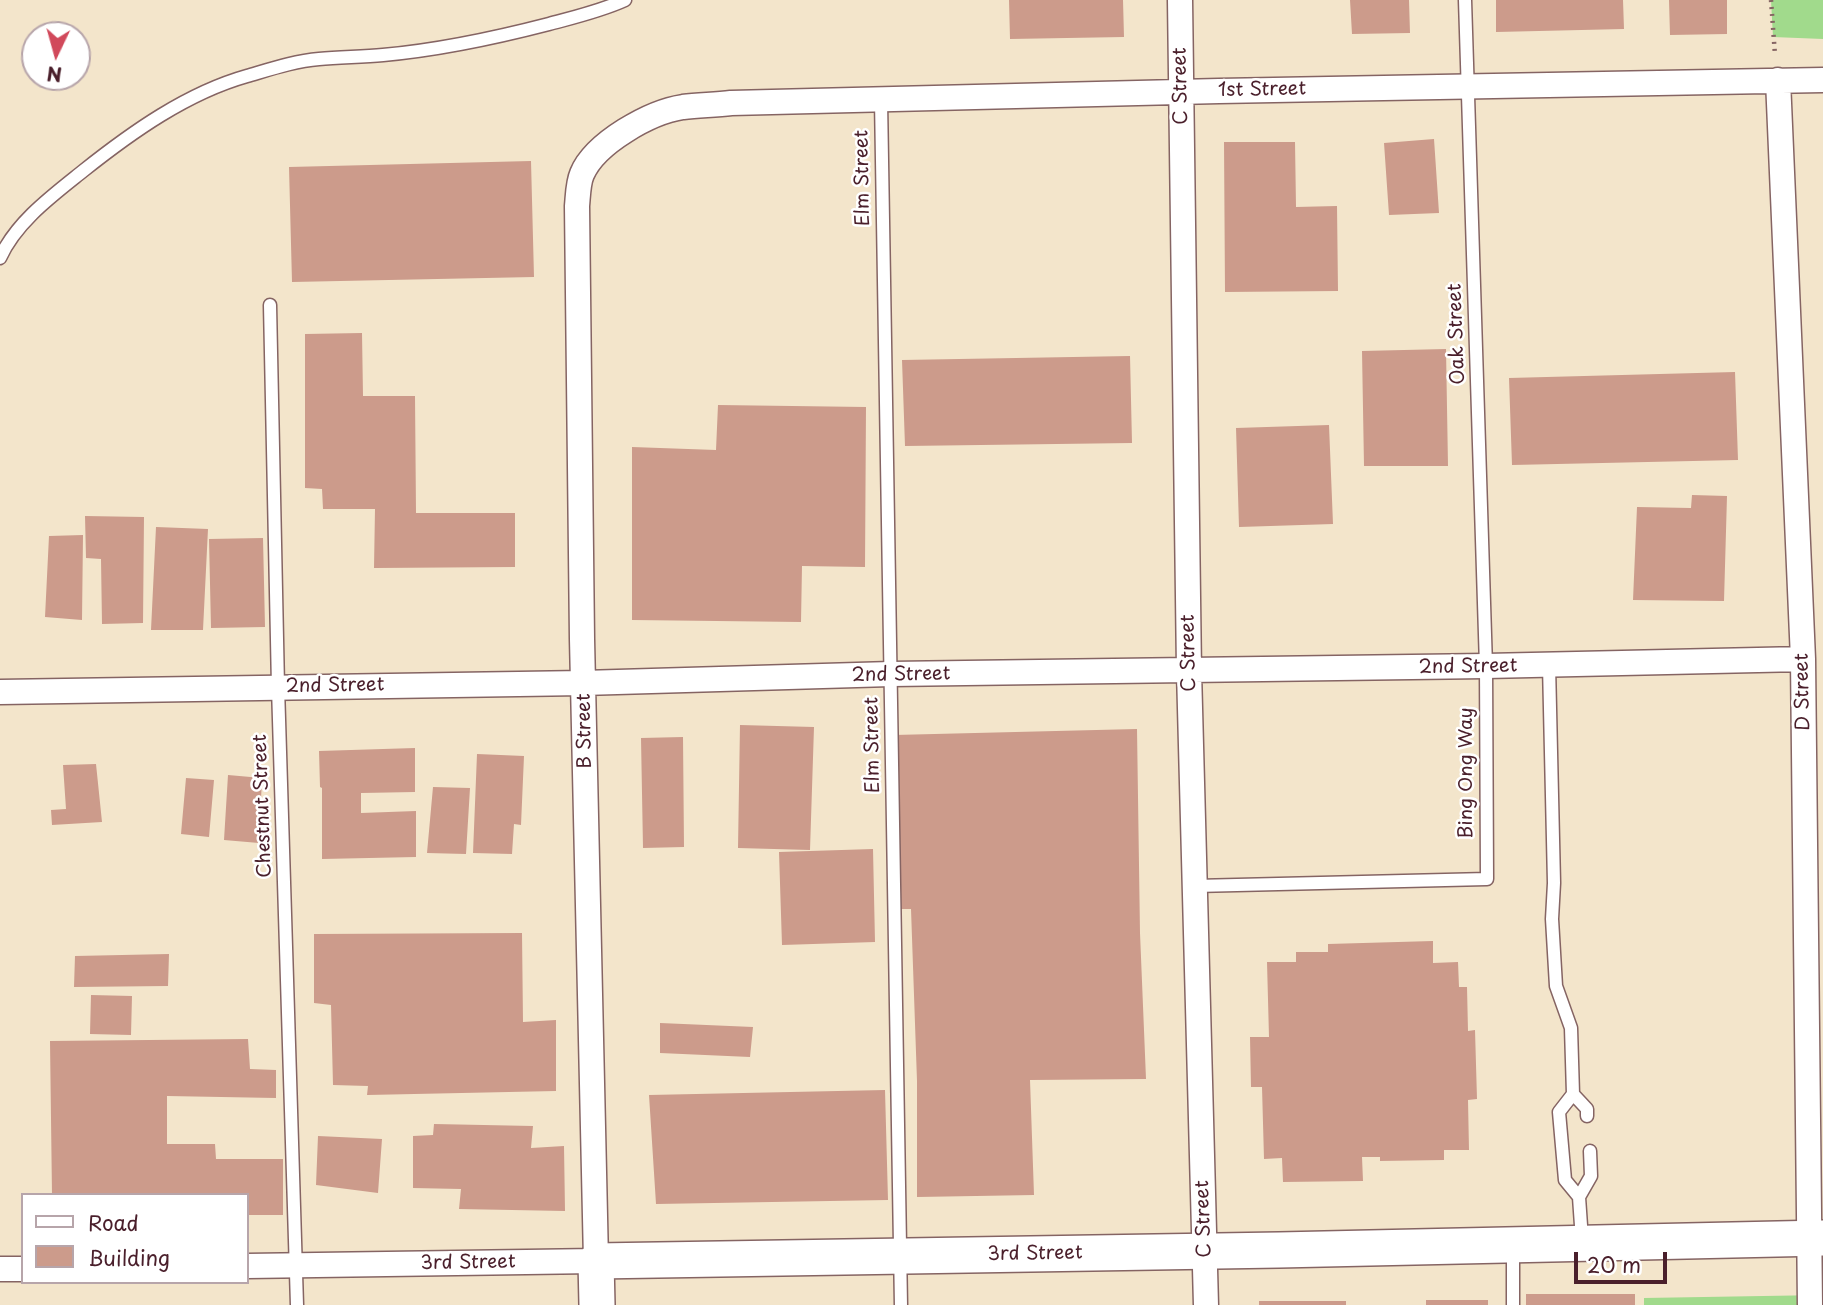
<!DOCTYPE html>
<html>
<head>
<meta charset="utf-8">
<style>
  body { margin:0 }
  #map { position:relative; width:1823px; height:1305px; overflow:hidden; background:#f3e5cb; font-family:"Playpen Sans",sans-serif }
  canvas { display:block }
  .legend { position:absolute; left:21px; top:1193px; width:228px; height:91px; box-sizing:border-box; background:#fff; border:2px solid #b7a5aa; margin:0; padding:9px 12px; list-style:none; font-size:21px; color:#4a1f2b }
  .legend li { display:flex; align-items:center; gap:14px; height:35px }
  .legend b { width:35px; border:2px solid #b7a5aa }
  .north { position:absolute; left:21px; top:21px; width:70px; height:70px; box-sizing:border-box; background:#fff; border:2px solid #b7a5aa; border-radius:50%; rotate:185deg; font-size:19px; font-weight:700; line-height:28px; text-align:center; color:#4a1f2b }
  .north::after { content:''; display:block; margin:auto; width:24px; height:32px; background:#d1495b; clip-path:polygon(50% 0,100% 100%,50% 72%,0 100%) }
  .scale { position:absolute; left:1574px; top:1252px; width:93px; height:32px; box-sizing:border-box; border:4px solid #4a1f2b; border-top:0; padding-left:9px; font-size:21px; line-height:24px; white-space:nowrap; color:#4a1f2b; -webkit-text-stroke:5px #fff; paint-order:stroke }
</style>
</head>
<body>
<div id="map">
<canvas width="1823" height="1305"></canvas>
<ul class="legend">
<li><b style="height:9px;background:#fff"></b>Road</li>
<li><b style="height:19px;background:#cc9b8b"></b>Building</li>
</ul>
<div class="north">N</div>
<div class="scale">20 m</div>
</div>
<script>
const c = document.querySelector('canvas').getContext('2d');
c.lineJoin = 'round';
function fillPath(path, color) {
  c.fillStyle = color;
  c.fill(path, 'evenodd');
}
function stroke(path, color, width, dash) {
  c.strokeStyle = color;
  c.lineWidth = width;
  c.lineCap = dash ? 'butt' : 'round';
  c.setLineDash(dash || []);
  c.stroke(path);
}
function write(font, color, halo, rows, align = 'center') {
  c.font = font + ' "Playpen Sans",sans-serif';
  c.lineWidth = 5;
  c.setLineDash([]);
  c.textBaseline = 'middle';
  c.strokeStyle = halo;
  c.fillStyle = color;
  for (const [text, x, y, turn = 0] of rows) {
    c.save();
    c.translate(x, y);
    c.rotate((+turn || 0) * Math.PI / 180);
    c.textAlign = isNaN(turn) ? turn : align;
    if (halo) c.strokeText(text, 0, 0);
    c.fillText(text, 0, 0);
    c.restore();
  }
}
fillPath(new Path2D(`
  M 1771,0 L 1823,0 L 1823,39 L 1773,37 Z
  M 1823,1295 L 1823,1305 L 1644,1305 L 1644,1298 Z`), '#a1da8c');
fillPath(new Path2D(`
  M 1009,0 L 1123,0 L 1124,37 L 1010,39 Z
  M 1350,0 L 1409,0 L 1410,33 L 1352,34 Z
  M 1496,0 L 1623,0 L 1624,29 L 1496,32 Z
  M 1669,0 L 1727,0 L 1727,34 L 1670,35 Z
  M 1434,139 L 1439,213 L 1389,215 L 1384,143 Z
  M 1224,142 L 1295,142 L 1296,207 L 1337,206 L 1338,291 L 1225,292 Z
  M 531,161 L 534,277 L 292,282 L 289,167 Z
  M 362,333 L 363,396 L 415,396 L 416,513 L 515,513 L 515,567 L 374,568 L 375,509 L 323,509 L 322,489 L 305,488 L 305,334 Z
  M 1446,349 L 1448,466 L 1364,466 L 1362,351 Z
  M 1130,356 L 1132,443 L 905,446 L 902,360 Z
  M 1735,372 L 1738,460 L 1512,465 L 1509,378 Z
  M 718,405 L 866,407 L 865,567 L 802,566 L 801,622 L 632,620 L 632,447 L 716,450 Z
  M 1329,425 L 1333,524 L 1239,527 L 1236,428 Z
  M 1692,495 L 1727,496 L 1724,601 L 1633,600 L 1637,507 L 1691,508 Z
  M 85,516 L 144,517 L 143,623 L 102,624 L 101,559 L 86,558 Z
  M 156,527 L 208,529 L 203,630 L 151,630 Z
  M 83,535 L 82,620 L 45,617 L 49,536 Z
  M 263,538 L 265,627 L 211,628 L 209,539 Z
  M 740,725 L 814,727 L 810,850 L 738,848 Z
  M 1137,729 L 1140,933 L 1146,1079 L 1030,1080 L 1034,1195 L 917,1197 L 917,1081 L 911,909 L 898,909 L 894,735 Z
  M 683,737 L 684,847 L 643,848 L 641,738 Z
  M 415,748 L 415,792 L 361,793 L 361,813 L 416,811 L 416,857 L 322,859 L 322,788 L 320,787 L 319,751 Z
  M 477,754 L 524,756 L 521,825 L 514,824 L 512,854 L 473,853 Z
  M 96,764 L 102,822 L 52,825 L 51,810 L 66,809 L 63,765 Z
  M 228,775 L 262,778 L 259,843 L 224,840 Z
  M 186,778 L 214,780 L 209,837 L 181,834 Z
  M 433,787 L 470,788 L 466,854 L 427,853 Z
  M 873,849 L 875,942 L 782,945 L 779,852 Z
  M 522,933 L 523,1022 L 556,1020 L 556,1091 L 367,1095 L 368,1086 L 333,1085 L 331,1005 L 314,1003 L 314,934 Z
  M 1433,941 L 1433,963 L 1458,962 L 1459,987 L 1467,987 L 1468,1031 L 1475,1030 L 1477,1099 L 1468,1100 L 1469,1150 L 1444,1150 L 1444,1160 L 1380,1161 L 1380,1157 L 1362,1157 L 1363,1181 L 1283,1182 L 1282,1158 L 1264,1159 L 1262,1087 L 1251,1087 L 1250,1037 L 1269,1037 L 1267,962 L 1296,962 L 1296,952 L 1328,952 L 1328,944 Z
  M 169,954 L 168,986 L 74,987 L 75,956 Z
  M 91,995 L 132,996 L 131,1035 L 90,1034 Z
  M 660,1023 L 753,1027 L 750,1057 L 660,1053 Z
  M 248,1039 L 250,1069 L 276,1070 L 276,1098 L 167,1096 L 167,1144 L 215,1144 L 216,1159 L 283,1159 L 283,1215 L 247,1215 L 247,1195 L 52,1195 L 50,1041 Z
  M 885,1090 L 888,1200 L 656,1204 L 649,1095 Z
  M 434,1124 L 533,1126 L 531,1148 L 564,1146 L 565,1211 L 459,1209 L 461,1189 L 413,1188 L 413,1136 L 433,1135 Z
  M 318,1136 L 382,1139 L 378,1193 L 316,1185 Z
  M 1526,1294 L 1635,1294 L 1635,1305 L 1526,1305 Z
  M 1426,1300 L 1488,1300 L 1488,1305 L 1426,1305 Z
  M 1259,1301 L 1346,1301 L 1346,1305 L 1259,1305 Z`), '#cc9b8b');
const lane = new Path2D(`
  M 881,100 L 901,1305
  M 0,258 C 16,222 53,195 83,171 C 132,132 187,93 247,76 C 271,69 295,61 319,59 C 341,57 362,57 383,55 C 439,50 495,38 549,24 C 575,17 601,11 625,0
  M 270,305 L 278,687 L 297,1305
  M 1549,665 L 1554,883 L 1552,919 L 1556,986 L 1571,1028 L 1573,1094
  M 1195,886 L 1487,879 L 1486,666 L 1465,0
  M 1587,1116 L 1587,1109 L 1573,1094 L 1559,1112 L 1565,1180 L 1579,1197 L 1591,1176 L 1590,1151
  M 1579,1197 L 1582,1240
  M 1513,1305 L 1513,1246`);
const street = new Path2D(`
  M 1180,0 L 1189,671 L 1206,1305
  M 1778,80 L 1803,659 L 1810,1305
  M 0,692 L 583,683 L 891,674 L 1486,666 L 1803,659
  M 247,1266 L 596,1261 L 582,639 L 577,206 C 578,196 578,183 582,174 C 595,143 650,112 683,107 C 699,105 715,105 731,103 L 1219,91 L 1823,80
  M 0,1269 L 23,1269`);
const secondary = new Path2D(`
  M 597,1305 L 596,1261 L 1279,1250 L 1823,1238`);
stroke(lane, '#856463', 15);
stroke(street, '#856463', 27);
stroke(secondary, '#856463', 38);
stroke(new Path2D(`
  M 1771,0 L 1775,55`), '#856463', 4.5, [2, 5]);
stroke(lane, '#fff', 12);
stroke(street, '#fff', 24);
stroke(secondary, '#fff', 35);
write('19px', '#4a1f2b', '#fff', [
  ["C Street",1181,86,-91],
  ["1st Street",1262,90,-1],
  ["Elm Street",863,178,-91],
  ["Oak Street",1457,334,-92],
  ["C Street",1189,653,-91],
  ["2nd Street",1468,667,-1],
  ["2nd Street",901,675,-1],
  ["2nd Street",335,686,-1],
  ["D Street",1803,692,-91],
  ["B Street",585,731,-91],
  ["Elm Street",873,745,-91],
  ["Bing Ong Way",1467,773,-90],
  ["Chestnut Street",263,806,-92],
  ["C Street",1204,1219,-92],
  ["3rd Street",1035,1254,-1],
  ["3rd Street",468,1263,-1]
]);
</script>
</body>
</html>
